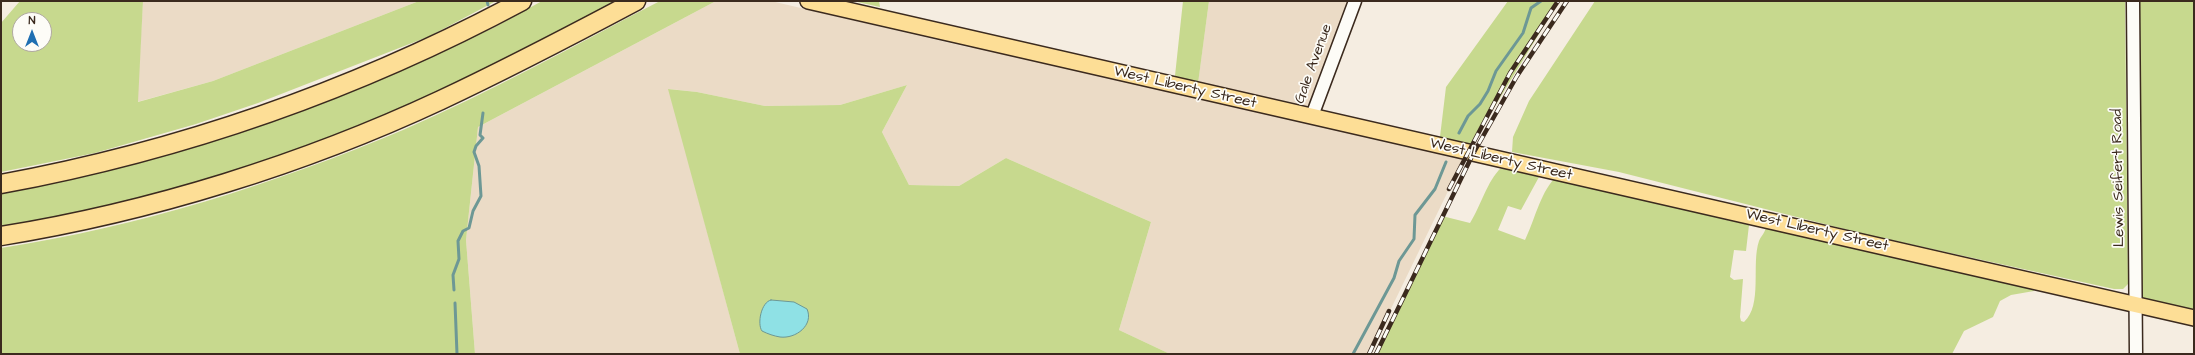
<!DOCTYPE html>
<html>
<head>
<meta charset="utf-8">
<style>
  body { margin:0 }
  #map { position:relative; width:2195px; height:355px; overflow:hidden; background:#f5ede1; font-family:"Architects Daughter",sans-serif }
  canvas { display:block }
  .frame { position:absolute; inset:0; border:2px solid #3b2a1e; pointer-events:none }
  .north { position:absolute; left:12px; top:12px; width:40px; height:40px; box-sizing:border-box; background:#fdfcf7; border:1px solid #afa8a0; border-radius:50%; rotate:0deg; font-size:11px; font-weight:700; line-height:16px; text-align:center; color:#3b2a1e }
  .north::after { content:''; display:block; margin:auto; width:14px; height:18px; background:#1f6fb2; clip-path:polygon(50% 0,100% 100%,50% 72%,0 100%) }
</style>
</head>
<body>
<div id="map">
<canvas width="2195" height="355"></canvas>
<div class="frame"></div>
<div class="north">N</div>
</div>
<script>
const c = document.querySelector('canvas').getContext('2d');
c.lineJoin = 'round';
function fillPath(path, color) {
  c.fillStyle = color;
  c.fill(path, 'evenodd');
}
function stroke(path, color, width, dash) {
  c.strokeStyle = color;
  c.lineWidth = width;
  c.lineCap = dash ? 'butt' : 'round';
  c.setLineDash(dash || []);
  c.stroke(path);
}
function write(font, color, halo, rows, align = 'center') {
  c.font = font + ' "Architects Daughter",sans-serif';
  c.lineWidth = 3.5;
  c.setLineDash([]);
  c.textBaseline = 'middle';
  c.strokeStyle = halo;
  c.fillStyle = color;
  for (const [text, x, y, turn = 0] of rows) {
    c.save();
    c.translate(x, y);
    c.rotate((+turn || 0) * Math.PI / 180);
    c.textAlign = isNaN(turn) ? turn : align;
    if (halo) c.strokeText(text, 0, 0);
    c.fillText(text, 0, 0);
    c.restore();
  }
}
fillPath(new Path2D(`
  M 143,1 L 419,1 L 213,81 L 137,102 Z
  M 716,1 L 771,1 L 971,48 L 982,41 L 1197,90 L 1209,1 L 1355,1 L 1312,116 L 1467,152 L 1369,354 L 1170,354 L 1119,330 L 1151,222 L 1006,158 L 959,186 L 909,185 L 882,132 L 907,85 L 840,105 L 765,106 L 697,92 L 669,89 L 740,354 L 475,354 L 466,240 L 478,127 Z`), '#ebdbc6');
fillPath(new Path2D(`
  M 20,1 L 143,1 L 138,102 L 213,81 L 419,1 L 496,1 L 430,36 L 258,103 L 196,124 L 95,153 L 1,172 L 1,23 ZM 20,20 L 44,20 L 44,44 L 20,44 Z
  M 542,1 L 619,1 C 563,30 507,61 450,88 C 344,139 229,176 115,204 C 77,213 39,223 1,230 L 1,191 L 259,125 L 386,76 L 493,28 Z
  M 660,1 L 716,1 L 478,127 L 466,240 L 475,354 L 1,354 L 1,248 C 138,227 275,184 403,130 C 491,92 575,45 660,1 Z
  M 853,1 L 879,1 L 880,7 Z
  M 1183,1 L 1209,1 L 1197,91 L 1174,85 Z
  M 1508,1 L 1559,1 L 1467,152 L 1439,145 L 1446,87 Z
  M 1595,1 L 2125,1 L 2128,284 L 2123,289 L 2114,289 L 1864,234 L 1619,172 L 1512,152 L 1513,137 L 1529,101 Z
  M 2133,1 L 2194,1 L 2194,318 L 2137,304 Z
  M 907,85 L 882,132 L 909,185 L 959,186 L 1006,158 L 1151,222 L 1119,330 L 1170,354 L 740,354 L 668,89 L 697,92 L 765,106 L 840,105 Z
  M 1501,168 L 1539,177 L 1521,210 L 1508,206 L 1498,230 L 1525,240 C 1534,222 1540,194 1554,179 L 1749,225 L 1746,251 L 1734,250 L 1730,277 L 1734,280 L 1743,279 L 1740,317 L 1741,321 L 1744,322 C 1763,305 1751,264 1759,241 C 1761,236 1765,233 1766,227 L 2033,288 L 2034,291 L 2011,295 L 2000,301 L 1993,317 L 1964,331 L 1952,354 L 1376,354 L 1442,216 L 1470,223 C 1481,206 1487,181 1501,168 Z`), '#c7d98e');
const water = new Path2D(`
  M 771,300 L 794,302 L 807,309 C 814,325 796,339 780,337 C 774,336 768,334 762,331 C 757,324 761,302 771,300 Z`);
fillPath(water, '#8fe1e5');
stroke(water, '#6d9895', 1);
stroke(new Path2D(`
  M 487,1 L 488,5
  M 1459,133 L 1468,116 L 1480,104 L 1488,91 L 1496,71 L 1523,33 L 1531,8 L 1541,1
  M 454,290 L 453,275 L 459,259 L 458,241 L 463,231 L 469,228 L 473,211 L 481,196 L 479,166 L 474,152 L 476,146 L 483,138 L 480,135 L 483,113
  M 455,303 L 457,354
  M 1353,354 L 1394,278 L 1399,261 L 1414,239 L 1415,215 L 1435,189 L 1446,162`), '#6d9895', 3);
const minor = new Path2D(`
  M 2133,1 L 2136,354
  M 1312,116 L 1355,1`);
const major = new Path2D(`
  M 808,1 L 2194,318`);
const highway = new Path2D(`
  M 1,184 C 185,150 358,89 522,1
  M 1,236 C 150,212 304,164 441,100 C 507,69 572,35 636,1`);
stroke(minor, '#3b2a1e', 15);
stroke(major, '#3b2a1e', 18);
stroke(highway, '#3b2a1e', 21);
stroke(minor, '#fdfcf7', 12);
stroke(major, '#fdde96', 15);
stroke(highway, '#fdde96', 18);
const rail = new Path2D(`
  M 1449,189 L 1510,73 L 1558,1
  M 1369,354 L 1389,311
  M 1376,354 L 1473,154 L 1517,76 L 1567,1`);
stroke(rail, '#3b2a1e', 4.5);
stroke(rail, '#fdfcf7', 3, [9]);
write('15px', '#3b2a1e', '#fdfcf7', [
  ["Gale Avenue",1314,64,-70],
  ["West Liberty Street",1185,88,13],
  ["West Liberty Street",1501,160,13],
  ["Lewis Seifert Road",2119,178,-91],
  ["West Liberty Street",1817,231,13]
]);
</script>
</body>
</html>
